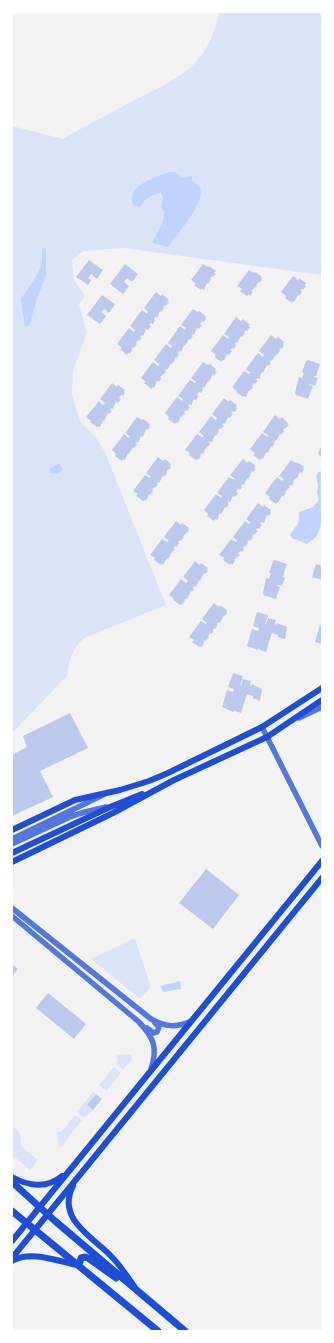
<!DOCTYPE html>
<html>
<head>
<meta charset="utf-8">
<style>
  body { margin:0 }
  #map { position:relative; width:334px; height:1343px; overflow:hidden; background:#f2f2f2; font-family:Inter,sans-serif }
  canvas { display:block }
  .frame { position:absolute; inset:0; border:13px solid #fff; pointer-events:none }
</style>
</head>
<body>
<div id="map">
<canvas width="334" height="1343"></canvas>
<div class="frame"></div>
</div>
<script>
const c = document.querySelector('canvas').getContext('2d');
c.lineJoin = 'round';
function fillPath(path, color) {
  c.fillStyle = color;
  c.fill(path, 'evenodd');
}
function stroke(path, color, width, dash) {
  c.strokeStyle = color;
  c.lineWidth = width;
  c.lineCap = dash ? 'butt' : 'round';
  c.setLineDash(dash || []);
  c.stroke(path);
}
fillPath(new Path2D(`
  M 220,12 L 322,12 L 322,275 L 123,248 L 84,251 L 72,260 L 74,280 L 85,296 L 79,304 L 87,333 L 73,371 L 72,394 L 80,421 L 97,439 L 105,452 L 166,605 L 84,638 C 72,649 69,660 67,676 L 12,733 L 12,126 L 63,139 C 88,124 114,111 141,97 C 159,88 180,78 195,63 C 208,50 215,30 220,12 Z
  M 135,938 L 151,987 L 140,999 L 91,959 Z
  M 131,1054 L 132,1059 L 123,1070 L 116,1064 L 118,1061 L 117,1055 Z
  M 114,1067 L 121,1073 L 106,1091 L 99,1085 Z
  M 93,1092 L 96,1094 L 87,1105 L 93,1110 L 84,1118 L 77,1112 Z
  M 75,1115 L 82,1120 L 60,1148 L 59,1148 L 57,1132 L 61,1132 Z
  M 12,1126 L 20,1133 L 21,1146 L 38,1160 L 30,1170 L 12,1155 Z`), '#dbe4f7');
fillPath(new Path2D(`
  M 171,172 L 175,172 L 182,177 L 192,176 L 192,180 C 193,182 197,184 199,186 C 209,200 176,235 168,247 L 152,243 L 163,221 L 164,211 L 161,207 L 163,198 L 161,193 C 151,194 145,199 140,207 L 133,205 C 132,202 131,199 132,196 C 135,183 160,175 171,172 Z
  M 45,247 L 46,251 L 46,276 L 37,298 L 29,326 L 25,326 L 21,299 C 32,281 44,272 42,249 Z
  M 59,464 L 63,468 L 62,471 L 56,474 L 50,473 L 50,468 Z
  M 322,471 L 322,522 L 317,536 L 307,544 L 292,538 L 290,535 C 296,525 300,525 299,512 L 313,507 L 319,500 L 317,493 L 318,485 L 316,476 L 318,472 Z
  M 180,981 L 181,989 L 163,992 L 160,986 Z`), '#bfd3fe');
fillPath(new Path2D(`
  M 89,260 L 103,270 L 97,279 L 91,274 L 88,278 L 91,280 L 88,285 L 76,277 Z
  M 125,264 L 138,274 L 132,282 L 127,278 L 124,282 L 129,286 L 123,294 L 110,284 Z
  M 203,264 L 208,267 L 209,266 L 216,271 L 214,273 L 216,274 L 213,277 L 212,276 L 210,279 L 211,280 L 208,284 L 207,283 L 204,290 L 202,289 L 201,290 L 194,285 L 196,284 L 191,280 Z
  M 249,270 L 254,273 L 255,272 L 262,277 L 261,278 L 262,280 L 256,285 L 257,286 L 251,291 L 253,292 L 250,296 L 249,294 L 247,296 L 240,291 L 242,289 L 237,286 Z
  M 293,276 L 298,280 L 299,278 L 306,283 L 305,285 L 306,286 L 304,289 L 302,289 L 300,291 L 302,292 L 299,296 L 298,295 L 294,302 L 293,301 L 292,303 L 285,298 L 286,296 L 281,292 Z
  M 156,292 L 161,296 L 162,294 L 169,300 L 167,301 L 169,302 L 166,306 L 165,305 L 163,307 L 164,308 L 161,312 L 160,311 L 157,318 L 155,317 L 154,319 L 155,320 L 153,324 L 151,323 L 149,325 L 151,326 L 148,330 L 146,329 L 143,336 L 142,335 L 140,337 L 142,338 L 139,341 L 138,340 L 136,343 L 137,344 L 134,348 L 133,347 L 130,354 L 128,353 L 127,355 L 120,349 L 122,348 L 117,344 L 129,328 L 134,332 L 135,330 L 130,326 L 142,310 L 147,314 L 148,312 L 144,308 Z
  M 102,295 L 115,304 L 109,313 L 104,309 L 101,312 L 106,316 L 100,324 L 87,315 Z
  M 193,309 L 198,312 L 199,311 L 206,316 L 205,318 L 206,319 L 204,322 L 202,321 L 200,324 L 202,325 L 199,329 L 197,328 L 194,335 L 193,334 L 191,335 L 193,336 L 190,340 L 189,339 L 185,346 L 184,345 L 181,352 L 179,351 L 178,353 L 179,354 L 177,358 L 176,357 L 174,359 L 175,360 L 172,364 L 171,363 L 167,370 L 166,369 L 165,371 L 166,372 L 160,377 L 162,378 L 159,382 L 157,381 L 154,388 L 153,387 L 151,389 L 144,383 L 146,382 L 141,378 L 153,362 L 158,366 L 159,364 L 154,360 L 166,344 L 171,348 L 172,346 L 168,343 L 180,326 L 185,330 L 186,328 L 181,325 Z
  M 236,317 L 241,321 L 243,319 L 250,325 L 248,326 L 250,327 L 247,331 L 246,330 L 244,332 L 245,333 L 242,337 L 241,336 L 237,343 L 236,342 L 235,344 L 236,345 L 234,349 L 232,348 L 230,350 L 232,351 L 229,355 L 227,354 L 224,361 L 223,360 L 221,362 L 215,357 L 216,355 L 211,351 L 223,335 L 228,339 L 229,337 L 224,334 Z
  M 271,335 L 276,339 L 278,337 L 284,342 L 283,344 L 284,345 L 282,349 L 281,348 L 279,350 L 280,351 L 277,355 L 276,354 L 272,361 L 271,360 L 270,362 L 271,363 L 268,366 L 267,365 L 263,373 L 262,372 L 259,379 L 257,378 L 256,380 L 258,381 L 255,384 L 254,383 L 252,386 L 253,387 L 250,391 L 249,390 L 246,397 L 244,396 L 243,397 L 236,392 L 237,391 L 232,387 L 244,371 L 249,374 L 251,373 L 246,369 L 258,353 L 263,357 L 264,355 L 259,351 Z
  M 308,360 L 320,364 L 316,376 L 312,376 L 318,378 L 315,386 L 310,384 L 309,385 L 313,386 L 308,399 L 296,395 L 295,393 L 299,377 L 302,378 L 304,373 L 302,372 L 306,361 L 307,361 Z
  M 203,362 L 208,365 L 210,364 L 216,369 L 215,371 L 217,372 L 214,375 L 213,374 L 209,382 L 208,381 L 204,388 L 203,387 L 202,388 L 203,390 L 201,393 L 199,392 L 197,395 L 199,396 L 196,400 L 194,399 L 191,406 L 190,404 L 188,406 L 190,407 L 187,411 L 186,410 L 184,412 L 185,413 L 182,417 L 181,416 L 178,423 L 176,422 L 175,424 L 168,419 L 169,417 L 165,413 L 177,397 L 182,401 L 183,399 L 178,396 L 190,380 L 195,383 L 196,382 L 191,378 Z
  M 112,383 L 117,387 L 118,385 L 125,390 L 124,392 L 125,393 L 123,396 L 121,395 L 119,398 L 121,399 L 118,403 L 116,402 L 113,409 L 112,408 L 110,410 L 112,411 L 109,414 L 108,413 L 104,421 L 103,420 L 100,427 L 98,426 L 97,427 L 90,422 L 91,421 L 86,417 L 99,401 L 103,405 L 105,403 L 100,399 Z
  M 224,398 L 229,402 L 230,400 L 237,405 L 236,407 L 237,408 L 235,412 L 233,411 L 231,413 L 233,414 L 230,418 L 228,417 L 225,424 L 224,423 L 222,425 L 224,426 L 221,429 L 220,428 L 218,431 L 219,432 L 216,436 L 215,435 L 212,442 L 210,441 L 209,443 L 210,444 L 208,447 L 207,446 L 203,454 L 202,453 L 200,455 L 201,456 L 198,460 L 197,459 L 196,460 L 189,455 L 190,453 L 185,450 L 197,434 L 202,437 L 204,436 L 199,432 L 211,416 L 216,420 L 217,418 L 212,414 Z
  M 275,415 L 280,419 L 282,417 L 288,423 L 287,424 L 289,425 L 283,430 L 284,431 L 281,435 L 280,434 L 276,441 L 275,440 L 274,442 L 275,443 L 272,447 L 271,446 L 268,453 L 266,452 L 263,459 L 262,458 L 260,460 L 253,455 L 255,453 L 250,449 L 262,433 L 267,437 L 268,435 L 263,432 Z
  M 137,417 L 142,420 L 143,419 L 150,424 L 149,426 L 150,427 L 148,430 L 146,429 L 143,437 L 141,436 L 138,443 L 137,442 L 135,443 L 137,444 L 134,448 L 133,447 L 129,454 L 128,453 L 125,460 L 123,459 L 122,461 L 115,456 L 116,454 L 112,450 L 124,434 L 129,438 L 130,436 L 125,433 Z
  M 322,444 L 322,457 L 319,456 L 320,455 L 318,454 Z
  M 158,457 L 163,461 L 165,459 L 171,464 L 170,466 L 171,467 L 169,470 L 168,469 L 166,472 L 167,473 L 164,477 L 163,476 L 159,483 L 158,482 L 157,484 L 158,485 L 155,488 L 154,487 L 152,490 L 153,491 L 150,495 L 149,494 L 146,501 L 145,500 L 143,501 L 136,496 L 138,494 L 133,491 L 145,475 L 150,478 L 151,477 L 146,473 Z
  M 243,459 L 247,463 L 249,461 L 256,466 L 254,468 L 256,469 L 253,472 L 252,471 L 250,474 L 251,475 L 248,479 L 247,478 L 244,485 L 242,484 L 241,486 L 242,487 L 240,490 L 238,489 L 236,492 L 238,493 L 235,497 L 233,496 L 230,503 L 229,501 L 228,503 L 229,504 L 226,508 L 225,507 L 221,514 L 220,513 L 218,516 L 219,517 L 217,520 L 215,519 L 214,521 L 207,516 L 208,514 L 204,510 L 216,494 L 221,498 L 222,496 L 217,493 L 229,477 L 234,480 L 235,479 L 230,475 Z
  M 291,460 L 296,463 L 297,462 L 304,467 L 303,469 L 304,470 L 301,473 L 300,472 L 298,475 L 299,476 L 293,481 L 294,482 L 292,486 L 290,485 L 289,486 L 290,487 L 285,492 L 286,493 L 283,497 L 282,496 L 278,503 L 277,502 L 276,504 L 269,499 L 270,497 L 265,493 L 277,477 L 282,481 L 284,479 L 279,476 Z
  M 258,503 L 263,507 L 264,505 L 271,510 L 270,512 L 271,513 L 269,516 L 267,515 L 264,523 L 262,522 L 260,524 L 262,525 L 259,529 L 258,528 L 256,530 L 258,531 L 252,536 L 253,537 L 250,541 L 249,540 L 247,542 L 248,543 L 246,547 L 244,546 L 243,547 L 244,549 L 242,552 L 240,551 L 238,554 L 240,555 L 234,560 L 235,561 L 232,565 L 231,563 L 230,565 L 223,560 L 224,558 L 219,555 L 231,539 L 236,542 L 237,541 L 233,537 L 245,521 L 249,524 L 251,523 L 246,519 Z
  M 176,521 L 181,525 L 182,523 L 189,528 L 188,530 L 189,531 L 183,536 L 184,537 L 181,541 L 180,540 L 178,542 L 179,543 L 177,547 L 175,546 L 174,548 L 175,549 L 170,554 L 171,555 L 168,559 L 167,558 L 163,565 L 162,563 L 161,565 L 154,560 L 155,558 L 150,555 L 162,539 L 167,542 L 169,541 L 164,537 Z
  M 275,560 L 287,564 L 283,577 L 280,576 L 285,578 L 282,586 L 277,585 L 277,586 L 280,587 L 276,599 L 263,595 L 263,593 L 266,578 L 269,579 L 271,573 L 269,573 L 273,561 Z
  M 195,561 L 200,565 L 201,563 L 208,568 L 207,570 L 208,571 L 205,574 L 204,573 L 200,581 L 199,580 L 196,587 L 194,586 L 193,588 L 194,589 L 192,592 L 191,591 L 187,599 L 186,598 L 184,600 L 185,601 L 182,605 L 181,604 L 180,605 L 173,600 L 174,599 L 169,595 L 181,579 L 186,583 L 188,581 L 183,577 Z
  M 316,564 L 322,566 L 322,580 L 312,577 Z
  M 214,603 L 219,607 L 220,605 L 227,610 L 226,612 L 227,613 L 225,616 L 224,615 L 220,623 L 219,622 L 217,624 L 218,625 L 215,629 L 214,628 L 213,630 L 214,631 L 211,634 L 210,633 L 208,636 L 209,637 L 206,641 L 205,640 L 202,647 L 200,646 L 199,647 L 192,642 L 194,640 L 189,637 L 201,621 L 206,624 L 207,623 L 202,619 Z
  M 257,612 L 268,615 L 265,624 L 266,624 L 268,618 L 276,620 L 275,624 L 276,625 L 277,623 L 287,627 L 285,639 L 278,637 L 278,635 L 272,633 L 266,652 L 260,650 L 259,648 L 258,650 L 247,646 L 252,629 L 258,631 L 259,628 L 253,626 Z
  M 320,625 L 322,626 L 322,644 L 315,642 Z
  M 233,673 L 243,676 L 240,685 L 241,685 L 243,679 L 251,681 L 250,685 L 251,686 L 252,684 L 262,689 L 260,701 L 253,698 L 253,696 L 247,694 L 241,713 L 235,711 L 235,710 L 233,712 L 222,707 L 227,690 L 233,692 L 234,689 L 228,687 Z
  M 70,713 L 88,748 L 40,771 L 53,797 L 12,816 L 12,755 L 27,747 L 23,736 Z
  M 206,869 L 239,895 L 213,929 L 179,903 Z
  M 12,964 L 18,969 L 12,977 Z
  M 48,993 L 86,1024 L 74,1039 L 36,1008 Z
  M 96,1094 L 102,1099 L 93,1110 L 87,1105 Z`), '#bdc9ec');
stroke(new Path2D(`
  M 299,718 L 322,707
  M 262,727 L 322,846
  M 12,839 L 103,795
  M 12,844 L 72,816 L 85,812 L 106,807
  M 12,908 L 151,1019 C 165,1027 177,1028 191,1021
  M 12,916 L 139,1022 C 154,1038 158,1048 151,1069
  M 147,1028 L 154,1033 L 157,1032 L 159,1027 L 155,1023`), '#5277de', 5.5);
stroke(new Path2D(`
  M 12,830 L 75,800 L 120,790 L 149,781 L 168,773 L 262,727 L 322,688
  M 12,853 L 110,807 L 142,794
  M 12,862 L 113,813 L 174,780 L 267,737 L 322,700
  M 12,1177 C 28,1186 47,1189 62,1176
  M 73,1186 C 56,1219 93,1237 111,1256 C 120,1265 127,1276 134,1286
  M 12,1241 L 322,861
  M 12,1258 L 322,878
  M 12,1261 C 31,1250 57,1261 77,1265`), '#1d4ed8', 6);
stroke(new Path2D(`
  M 12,1182 L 55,1221 L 185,1331
  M 12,1211 L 158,1331
  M 79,1265 L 81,1258 L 85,1257 L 88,1258 L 116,1278`), '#1d4ed8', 7);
</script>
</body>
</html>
